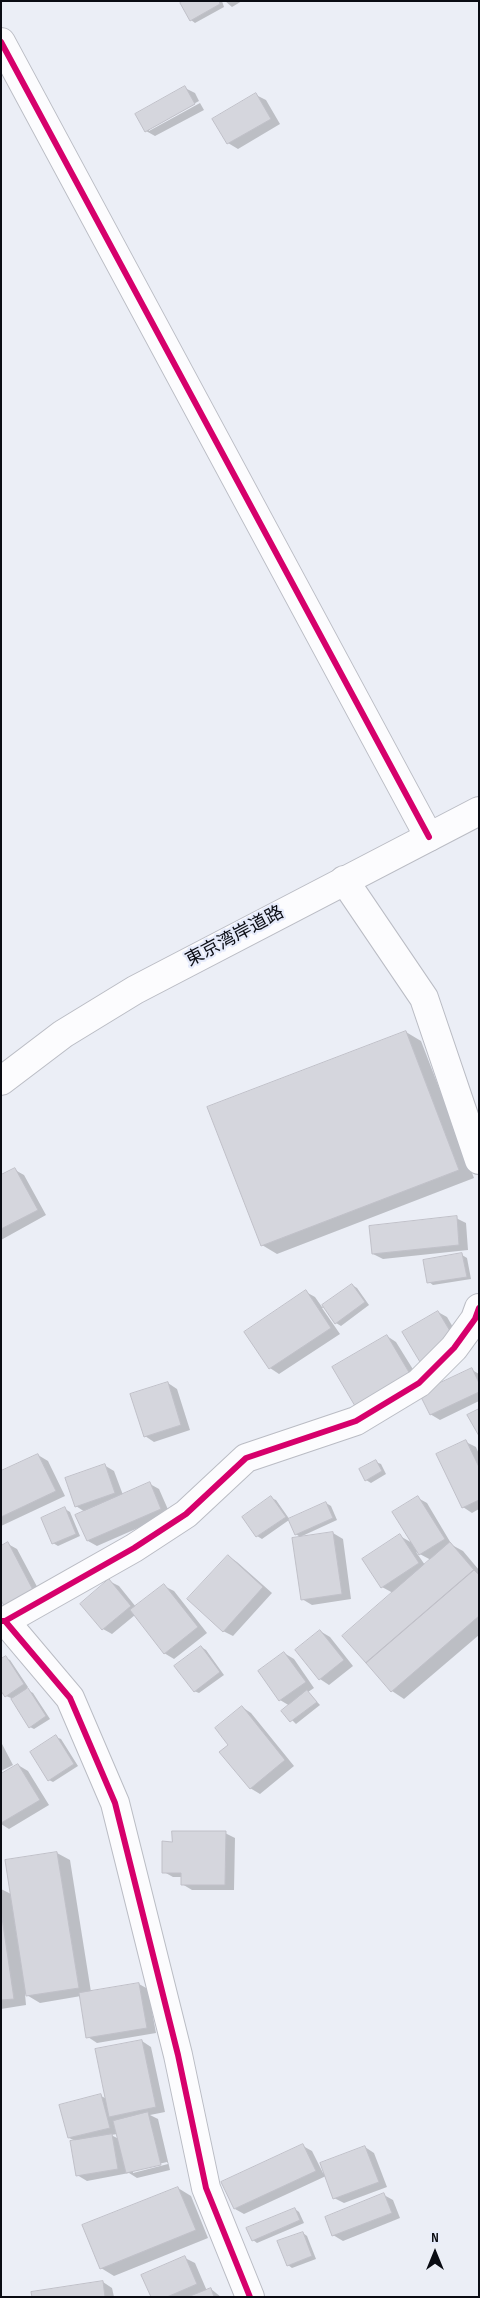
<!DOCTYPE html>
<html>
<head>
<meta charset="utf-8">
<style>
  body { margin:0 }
  #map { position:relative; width:480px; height:2298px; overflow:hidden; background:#ebeef6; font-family:"Sofia Sans Condensed",sans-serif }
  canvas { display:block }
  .frame { position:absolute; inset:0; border:2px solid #0a0c13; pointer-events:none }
  .north { position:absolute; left:410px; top:2228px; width:50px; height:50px; -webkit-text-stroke:4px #e6ebfb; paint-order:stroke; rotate:0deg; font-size:14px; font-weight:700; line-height:20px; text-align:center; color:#0a0c13 }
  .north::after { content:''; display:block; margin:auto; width:18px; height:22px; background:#0a0c13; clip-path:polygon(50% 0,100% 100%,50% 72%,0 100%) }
</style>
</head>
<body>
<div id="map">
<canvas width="480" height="2298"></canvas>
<div class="frame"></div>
<div class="north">N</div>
</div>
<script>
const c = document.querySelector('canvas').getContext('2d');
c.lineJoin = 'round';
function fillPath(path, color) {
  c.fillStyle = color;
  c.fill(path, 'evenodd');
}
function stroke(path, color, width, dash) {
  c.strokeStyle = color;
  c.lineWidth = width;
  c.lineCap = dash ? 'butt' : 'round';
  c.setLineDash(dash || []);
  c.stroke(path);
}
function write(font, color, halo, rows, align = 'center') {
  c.font = font + ' "Sofia Sans Condensed","Noto Sans JP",sans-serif';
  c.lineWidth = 4.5;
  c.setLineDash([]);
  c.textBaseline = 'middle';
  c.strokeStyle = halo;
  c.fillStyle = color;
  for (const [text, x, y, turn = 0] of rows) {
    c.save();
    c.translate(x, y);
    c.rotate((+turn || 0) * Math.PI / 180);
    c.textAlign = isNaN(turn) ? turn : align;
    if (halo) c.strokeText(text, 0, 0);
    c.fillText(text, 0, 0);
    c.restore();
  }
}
fillPath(new Path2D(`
  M 185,1 L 222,1 L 224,7 L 195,23 L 191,20 Z
  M 225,1 L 242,1 L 232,7 Z
  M 185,88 L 195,93 L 199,101 L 149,128 L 149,131 L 200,103 L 204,110 L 155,136 L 146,131 Z
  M 256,95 L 266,100 L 280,124 L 238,149 L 228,143 Z
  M 406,1032 L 421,1041 L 474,1178 L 277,1254 L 262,1245 Z
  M 15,1170 L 24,1175 L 46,1215 L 1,1240 L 1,1177 Z
  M 456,1218 L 466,1223 L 468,1250 L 383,1259 L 373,1254 Z
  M 462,1255 L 467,1258 L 471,1279 L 433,1285 L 429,1282 Z
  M 352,1285 L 357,1288 L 369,1305 L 341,1326 L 336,1323 L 324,1307 L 322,1308 L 340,1334 L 279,1374 L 270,1368 L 306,1292 L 315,1297 L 322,1307 Z
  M 438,1312 L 447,1317 L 464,1346 L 430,1367 L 421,1362 Z
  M 387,1336 L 396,1342 L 419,1379 L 365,1411 Z
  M 472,1370 L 479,1374 L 479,1401 L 440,1420 L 430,1414 Z
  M 168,1383 L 177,1389 L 190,1430 L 154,1442 L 145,1436 Z
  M 466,1442 L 476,1447 L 479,1454 L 479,1509 L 472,1513 L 463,1507 Z
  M 38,1455 L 48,1461 L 65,1496 L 1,1526 L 1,1473 Z
  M 376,1462 L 381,1464 L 386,1474 L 371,1483 L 366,1480 Z
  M 104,1465 L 114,1471 L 123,1495 L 150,1484 L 159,1489 L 170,1514 L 97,1546 L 88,1541 L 85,1512 L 76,1506 Z
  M 271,1498 L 276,1500 L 290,1520 L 326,1503 L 331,1506 L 337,1520 L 300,1537 L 296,1534 L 289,1520 L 262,1539 L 257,1536 L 243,1518 Z
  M 418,1498 L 427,1503 L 452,1545 L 463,1551 L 479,1570 L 479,1635 L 404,1699 L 392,1691 L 393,1593 L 382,1587 L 400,1536 L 414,1544 ZM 416,1552 L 431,1560 L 425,1565 Z
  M 65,1509 L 70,1512 L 80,1536 L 58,1546 L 53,1543 Z
  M 333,1533 L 343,1539 L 351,1599 L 312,1605 L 302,1599 Z
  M 8,1544 L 17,1549 L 42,1596 L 15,1610 Z
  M 228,1556 L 237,1562 L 272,1593 L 233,1636 L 223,1631 Z
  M 109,1581 L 119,1586 L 136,1607 L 164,1586 L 174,1591 L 207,1633 L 174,1659 L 164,1653 L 135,1615 L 112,1634 L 103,1629 Z
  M 320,1631 L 330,1637 L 353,1666 L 329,1685 L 320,1679 Z
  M 201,1647 L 206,1650 L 224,1675 L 199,1693 L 194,1691 Z
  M 284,1653 L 294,1659 L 314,1688 L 308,1692 L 320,1705 L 296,1724 L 283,1711 L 290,1706 L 280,1700 Z
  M 6,1658 L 10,1660 L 28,1687 L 26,1689 L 33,1693 L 50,1719 L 34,1729 L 30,1727 L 11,1698 L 6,1696 Z
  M 242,1707 L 251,1713 L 294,1766 L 260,1794 L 250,1788 Z
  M 56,1737 L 61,1739 L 78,1766 L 53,1782 L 49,1780 Z
  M 1,1742 L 13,1765 L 1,1771 Z
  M 18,1765 L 28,1771 L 49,1805 L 9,1829 L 1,1824 L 1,1775 Z
  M 225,1833 L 235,1838 L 234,1890 L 192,1890 L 182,1884 L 182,1877 L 173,1877 L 164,1872 L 173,1843 Z
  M 57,1853 L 70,1860 L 91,1992 L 139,1984 L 148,1989 L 156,2033 L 97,2043 L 88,2037 L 81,1996 L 40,2003 L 25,1994 L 26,2005 L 1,2009 L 1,1889 L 11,1894 Z
  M 142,2041 L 151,2047 L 165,2112 L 150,2115 L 158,2119 L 170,2170 L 137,2178 L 129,2173 L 87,2181 L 77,2175 L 76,2141 L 69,2138 L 101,2096 L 107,2099 ZM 117,2134 L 119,2139 L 111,2135 ZM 167,2162 L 168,2164 L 133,2173 L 133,2170 Z
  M 303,2146 L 312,2151 L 323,2173 L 365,2147 L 374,2153 L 387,2187 L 344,2203 L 334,2198 L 326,2176 L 244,2214 L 235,2209 Z
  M 178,2188 L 191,2196 L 208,2238 L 114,2276 L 101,2268 Z
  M 384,2195 L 393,2200 L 400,2218 L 343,2241 L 333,2235 Z
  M 295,2209 L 299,2212 L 304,2223 L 257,2243 L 253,2240 Z
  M 303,2233 L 307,2236 L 316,2259 L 292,2268 L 288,2265 Z
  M 185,2258 L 195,2263 L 207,2291 L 211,2289 L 221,2297 L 152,2297 Z
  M 103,2282 L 112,2288 L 114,2297 L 33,2297 Z`), '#0003');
const building = new Path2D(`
  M 183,1 L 219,1 L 220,4 L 190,21 L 180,3 Z
  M 185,86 L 195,104 L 145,132 L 135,114 Z
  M 256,93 L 271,119 L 227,144 L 212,119 Z
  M 406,1031 L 459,1170 L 261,1246 L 207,1107 Z
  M 15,1168 L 38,1210 L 1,1229 L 1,1175 Z
  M 457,1216 L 459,1245 L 372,1254 L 369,1226 Z
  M 462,1253 L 467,1277 L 427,1283 L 423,1260 Z
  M 352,1284 L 365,1302 L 335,1324 L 322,1305 Z
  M 306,1290 L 331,1328 L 269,1369 L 244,1332 Z
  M 438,1311 L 456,1341 L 420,1362 L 402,1332 Z
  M 387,1335 L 410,1374 L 355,1406 L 332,1367 Z
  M 472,1368 L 479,1383 L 479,1392 L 430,1415 L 419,1393 Z
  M 168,1382 L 181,1425 L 144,1437 L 130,1394 Z
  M 479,1409 L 479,1436 L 467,1415 Z
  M 466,1440 L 479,1467 L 479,1500 L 462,1508 L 436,1454 Z
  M 38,1454 L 56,1491 L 1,1517 L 1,1471 Z
  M 376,1460 L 382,1471 L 365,1481 L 359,1469 Z
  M 105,1464 L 115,1493 L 75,1507 L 65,1478 Z
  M 150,1482 L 161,1509 L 87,1541 L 75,1515 Z
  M 271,1496 L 286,1517 L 256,1537 L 242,1517 Z
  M 418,1496 L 445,1539 L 419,1555 L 392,1512 Z
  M 326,1502 L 333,1518 L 295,1535 L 288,1519 Z
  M 65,1507 L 76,1534 L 52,1544 L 41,1518 Z
  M 333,1532 L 342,1594 L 301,1600 L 292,1538 Z
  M 400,1534 L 419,1563 L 381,1588 L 362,1559 Z
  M 8,1542 L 33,1590 L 4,1606 L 1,1600 L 1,1546 Z
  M 450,1542 L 474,1570 L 366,1663 L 342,1636 Z
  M 228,1555 L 263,1587 L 223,1632 L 187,1599 Z
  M 474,1570 L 479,1575 L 479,1616 L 391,1692 L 366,1663 Z
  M 109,1579 L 131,1606 L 102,1630 L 80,1604 Z
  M 164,1584 L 198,1627 L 164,1654 L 130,1610 Z
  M 320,1630 L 344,1660 L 319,1680 L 295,1650 Z
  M 201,1646 L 220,1672 L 194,1692 L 174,1666 Z
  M 284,1652 L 306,1682 L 279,1701 L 258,1671 Z
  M 6,1656 L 24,1684 L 5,1697 L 1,1691 L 1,1659 Z
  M 28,1688 L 46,1716 L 29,1728 L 11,1699 Z
  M 307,1690 L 317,1702 L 290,1722 L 281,1711 Z
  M 242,1706 L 285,1760 L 250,1789 L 219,1752 L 228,1745 L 215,1728 Z
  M 56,1735 L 74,1764 L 48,1781 L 30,1752 Z
  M 18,1764 L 40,1800 L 1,1823 L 1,1774 Z
  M 172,1831 L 226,1831 L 225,1885 L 181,1885 L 181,1873 L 162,1873 L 162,1841 L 172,1842 Z
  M 57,1852 L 79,1988 L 26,1996 L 5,1860 Z
  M 1,1911 L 14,1999 L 1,2000 Z
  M 139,1983 L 147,2028 L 86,2038 L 79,1993 Z
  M 142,2040 L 156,2107 L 109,2117 L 95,2049 Z
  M 101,2094 L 110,2128 L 68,2138 L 59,2105 Z
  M 148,2112 L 161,2165 L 126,2173 L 113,2121 Z
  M 112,2134 L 118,2169 L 76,2176 L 70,2141 Z
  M 303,2144 L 316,2171 L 234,2209 L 221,2182 Z
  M 365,2146 L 379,2182 L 333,2199 L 320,2163 Z
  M 178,2187 L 196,2230 L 100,2269 L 82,2225 Z
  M 384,2193 L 392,2213 L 332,2236 L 325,2217 Z
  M 295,2208 L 300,2220 L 252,2241 L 246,2228 Z
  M 303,2232 L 312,2256 L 287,2266 L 277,2241 Z
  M 185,2256 L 197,2284 L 167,2297 L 151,2297 L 141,2275 Z
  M 103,2281 L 105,2297 L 32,2297 L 31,2292 Z
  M 211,2288 L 214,2297 L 188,2297 Z`);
fillPath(building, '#d5d6dd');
stroke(building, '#c0c0c8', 1);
const street = new Path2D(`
  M 344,880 L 424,998 L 479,1160
  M 1,1621 L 5,1621 L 134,1548 L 186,1514 L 246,1458 L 356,1421 L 419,1383 L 454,1348 L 475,1319 L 479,1308
  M 5,1621 L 70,1698 L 115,1803 L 178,2055 L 206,2188 L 250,2297`);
const secondary = new Path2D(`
  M 1,42 L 429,837`);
const highway = new Path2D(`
  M 1,1081 L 63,1034 L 135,990 L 479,811`);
stroke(street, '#babcc4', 30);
stroke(secondary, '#babcc4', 30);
stroke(highway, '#babcc4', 30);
stroke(street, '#fcfcfe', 28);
stroke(secondary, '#fcfcfe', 28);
stroke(highway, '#fcfcfe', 28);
stroke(new Path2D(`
  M 1,42 L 429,837
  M 1,1621 L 5,1621 L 134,1548 L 186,1514 L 246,1458 L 356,1421 L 419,1383 L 454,1348 L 475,1319 L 479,1308
  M 5,1621 L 70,1698 L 115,1803 L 178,2055 L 206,2188 L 250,2297`), '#d6006c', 6);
write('18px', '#0a0c13', '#e6ebfb', [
  ["東京湾岸道路",235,937,-28]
]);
</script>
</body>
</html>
